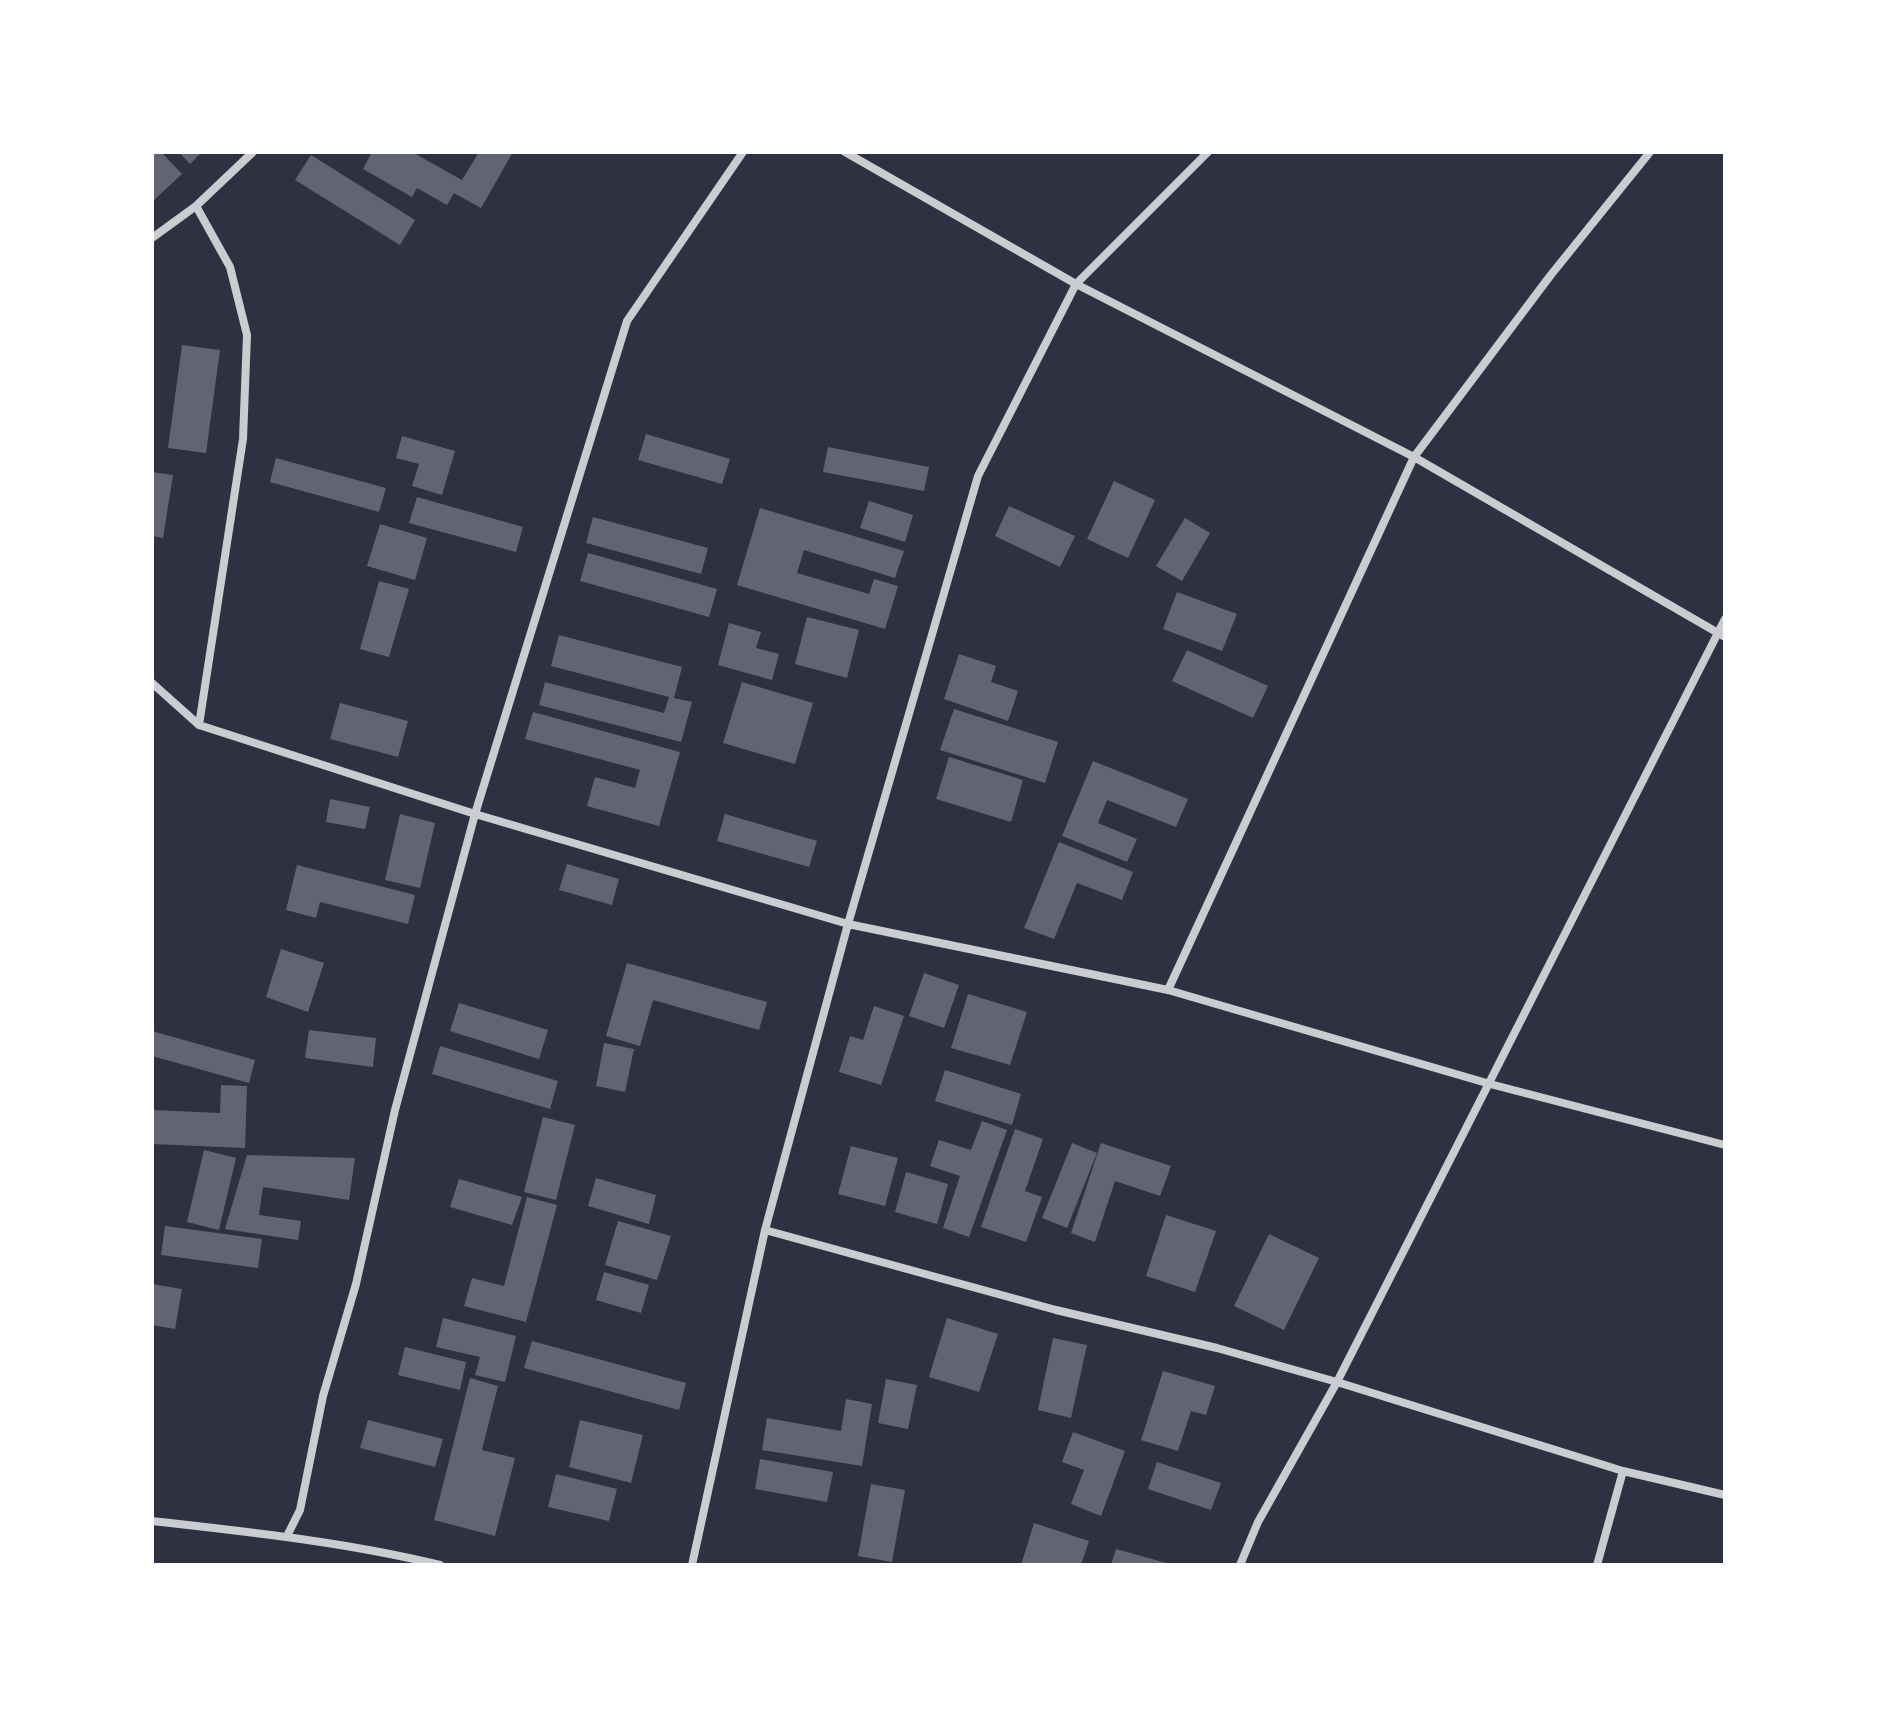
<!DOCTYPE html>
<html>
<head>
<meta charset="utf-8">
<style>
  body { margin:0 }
  #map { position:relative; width:1877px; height:1717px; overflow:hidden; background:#2d3142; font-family:"Fira Sans",sans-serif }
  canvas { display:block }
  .frame { position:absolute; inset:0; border:154px solid #fff; pointer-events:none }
</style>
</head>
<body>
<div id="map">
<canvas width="1877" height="1717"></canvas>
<div class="frame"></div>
</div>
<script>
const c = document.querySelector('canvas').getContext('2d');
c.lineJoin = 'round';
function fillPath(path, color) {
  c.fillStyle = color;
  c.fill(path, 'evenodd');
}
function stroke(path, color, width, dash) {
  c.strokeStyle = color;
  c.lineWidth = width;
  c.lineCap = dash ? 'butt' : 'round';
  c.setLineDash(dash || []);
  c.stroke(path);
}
fillPath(new Path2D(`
  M 152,152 L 161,152 L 182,174 L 152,202 Z
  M 179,152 L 202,152 L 190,164 Z
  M 372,152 L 412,152 L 462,180 L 479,152 L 513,152 L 481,208 L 454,193 L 447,205 L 417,188 L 412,197 L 363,169 Z
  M 311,155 L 415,220 L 400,245 L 295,180 Z
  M 182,345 L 220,350 L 206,453 L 168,448 Z
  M 646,434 L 730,459 L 722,484 L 638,460 Z
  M 402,436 L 455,451 L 442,495 L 412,486 L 419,464 L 396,458 Z
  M 828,447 L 929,467 L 924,491 L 823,472 Z
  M 276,458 L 386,488 L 379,512 L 270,482 Z
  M 152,472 L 173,475 L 163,538 L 152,536 Z
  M 1114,481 L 1155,500 L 1128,558 L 1087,539 Z
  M 417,497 L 523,527 L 516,552 L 409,523 Z
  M 869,501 L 913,515 L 905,542 L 860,528 Z
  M 1009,506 L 1075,536 L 1060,567 L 995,536 Z
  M 760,508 L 904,551 L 895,578 L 804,550 L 797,573 L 869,594 L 874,579 L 898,586 L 885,629 L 737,585 Z
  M 593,517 L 708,548 L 701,574 L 586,543 Z
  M 1185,518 L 1210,533 L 1182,581 L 1156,566 Z
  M 380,524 L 427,538 L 415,580 L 367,566 Z
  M 588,553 L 717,589 L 709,617 L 580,581 Z
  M 379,581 L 409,589 L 389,657 L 360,649 Z
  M 1177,592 L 1237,614 L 1222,651 L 1163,629 Z
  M 807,617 L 859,630 L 847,678 L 795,664 Z
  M 729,623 L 761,632 L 756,648 L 779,654 L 772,680 L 718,665 Z
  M 559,635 L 682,667 L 674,698 L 692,702 L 681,742 L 539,705 L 545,682 L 664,713 L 669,697 L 551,666 Z
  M 1187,650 L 1268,686 L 1253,718 L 1172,681 Z
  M 959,654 L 996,666 L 991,682 L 1018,691 L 1008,721 L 944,699 Z
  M 742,682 L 813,703 L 795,764 L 723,743 Z
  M 340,703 L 408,721 L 398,757 L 330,739 Z
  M 954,709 L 1058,742 L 1045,783 L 940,750 Z
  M 533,712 L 680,752 L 659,826 L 587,806 L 595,777 L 635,788 L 640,770 L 525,739 Z
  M 949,757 L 1023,780 L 1011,822 L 936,799 Z
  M 1093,761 L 1188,799 L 1176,827 L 1107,800 L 1098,823 L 1137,839 L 1127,862 L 1062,836 Z
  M 330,799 L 370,807 L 365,829 L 326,822 Z
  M 400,814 L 435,823 L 420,888 L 385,880 Z
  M 725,814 L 817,841 L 809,867 L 717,841 Z
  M 1059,842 L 1133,872 L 1122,900 L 1077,883 L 1054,939 L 1024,928 Z
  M 567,864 L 619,879 L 612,905 L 559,890 Z
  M 297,865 L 415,895 L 408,924 L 320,902 L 316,918 L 286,910 Z
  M 281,949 L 324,963 L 308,1012 L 266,997 Z
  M 627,963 L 767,1002 L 759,1030 L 653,1000 L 640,1046 L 606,1036 Z
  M 924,973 L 959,985 L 944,1028 L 909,1016 Z
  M 968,994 L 1027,1012 L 1010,1065 L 951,1048 Z
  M 459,1003 L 548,1030 L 539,1059 L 450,1031 Z
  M 874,1006 L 904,1016 L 881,1085 L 839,1072 L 850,1036 L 863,1040 Z
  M 309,1030 L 376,1038 L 373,1067 L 305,1058 Z
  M 152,1031 L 255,1060 L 249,1083 L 152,1056 Z
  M 604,1043 L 634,1049 L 625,1092 L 596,1086 Z
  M 440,1046 L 558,1081 L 550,1109 L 432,1074 Z
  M 945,1070 L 1021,1094 L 1012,1125 L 935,1101 Z
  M 221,1085 L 247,1086 L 245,1148 L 152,1144 L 152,1110 L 220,1113 Z
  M 543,1117 L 575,1125 L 556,1200 L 524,1192 Z
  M 982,1121 L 1007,1130 L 969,1237 L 943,1228 L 960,1176 L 930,1166 L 939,1140 L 971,1150 Z
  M 1015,1129 L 1043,1139 L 1025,1191 L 1042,1197 L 1026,1242 L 981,1227 Z
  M 1072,1143 L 1097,1153 L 1067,1228 L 1042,1218 Z
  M 1101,1143 L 1171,1166 L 1160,1196 L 1115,1181 L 1095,1242 L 1071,1233 Z
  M 851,1146 L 898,1158 L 885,1206 L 838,1194 Z
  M 204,1150 L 236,1158 L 219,1230 L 187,1222 Z
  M 247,1155 L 355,1158 L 349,1200 L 263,1187 L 259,1215 L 301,1221 L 298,1240 L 225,1229 Z
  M 906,1172 L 948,1184 L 937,1224 L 895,1212 Z
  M 596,1178 L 656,1195 L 649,1224 L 588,1206 Z
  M 459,1179 L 522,1197 L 512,1225 L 450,1207 Z
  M 527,1197 L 557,1205 L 526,1322 L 464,1306 L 472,1278 L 504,1286 Z
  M 1166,1215 L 1216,1231 L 1195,1292 L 1146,1276 Z
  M 618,1221 L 671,1236 L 657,1280 L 605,1265 Z
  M 165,1226 L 262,1239 L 258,1268 L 161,1255 Z
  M 1269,1234 L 1319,1258 L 1284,1330 L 1234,1306 Z
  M 604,1272 L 649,1285 L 641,1313 L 596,1300 Z
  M 152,1284 L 182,1289 L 175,1329 L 152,1325 Z
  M 443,1318 L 516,1336 L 505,1382 L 475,1375 L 480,1357 L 436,1347 Z
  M 947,1318 L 998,1334 L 979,1392 L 929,1377 Z
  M 1053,1338 L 1087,1345 L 1071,1418 L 1038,1410 Z
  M 532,1341 L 686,1383 L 679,1410 L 524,1368 Z
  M 405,1347 L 466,1362 L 460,1390 L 398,1375 Z
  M 1163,1371 L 1215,1386 L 1206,1415 L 1191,1411 L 1178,1451 L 1141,1440 Z
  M 470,1378 L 498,1386 L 482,1450 L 515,1458 L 495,1536 L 434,1520 Z
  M 886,1379 L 917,1385 L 908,1429 L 878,1423 Z
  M 846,1399 L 872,1404 L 862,1466 L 762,1450 L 767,1418 L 841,1431 Z
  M 368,1420 L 443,1439 L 435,1467 L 360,1448 Z
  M 580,1420 L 643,1435 L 631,1483 L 569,1467 Z
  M 1073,1432 L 1125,1451 L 1101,1516 L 1071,1504 L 1084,1470 L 1062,1462 Z
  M 760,1459 L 833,1472 L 827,1502 L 755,1489 Z
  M 1157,1462 L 1221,1483 L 1211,1510 L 1148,1489 Z
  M 556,1474 L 617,1489 L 609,1521 L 548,1507 Z
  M 871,1484 L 905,1490 L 892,1562 L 858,1556 Z
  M 1034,1523 L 1089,1541 L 1081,1565 L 1021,1565 Z
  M 1116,1549 L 1170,1564 L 1170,1565 L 1111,1565 Z`), '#626471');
stroke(new Path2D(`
  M 845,152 L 1076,284 L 1414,457 L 1725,637
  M 196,206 L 230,267 L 247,335 L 243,439 L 199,725 L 475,814 L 848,924 L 1168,990 L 1490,1084 L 1725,1145
  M 152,238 L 196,206 L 253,152
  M 152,683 L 199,725
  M 1168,990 L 1414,457 L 1550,276 L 1650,152
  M 765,1230 L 1056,1310 L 1217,1348 L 1337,1382 L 1623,1471 L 1725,1495
  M 152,1521 C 249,1532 346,1542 440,1565
  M 287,1536 L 300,1510 L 323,1396 L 356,1284 L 395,1110 L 475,814 L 627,321 L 743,152
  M 692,1565 L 765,1230 L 848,924 L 978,476 L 1076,284 L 1208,152
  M 1240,1565 L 1258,1522 L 1337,1382 L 1725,619
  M 1597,1565 L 1623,1471`), '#caccd0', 8);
</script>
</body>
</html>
